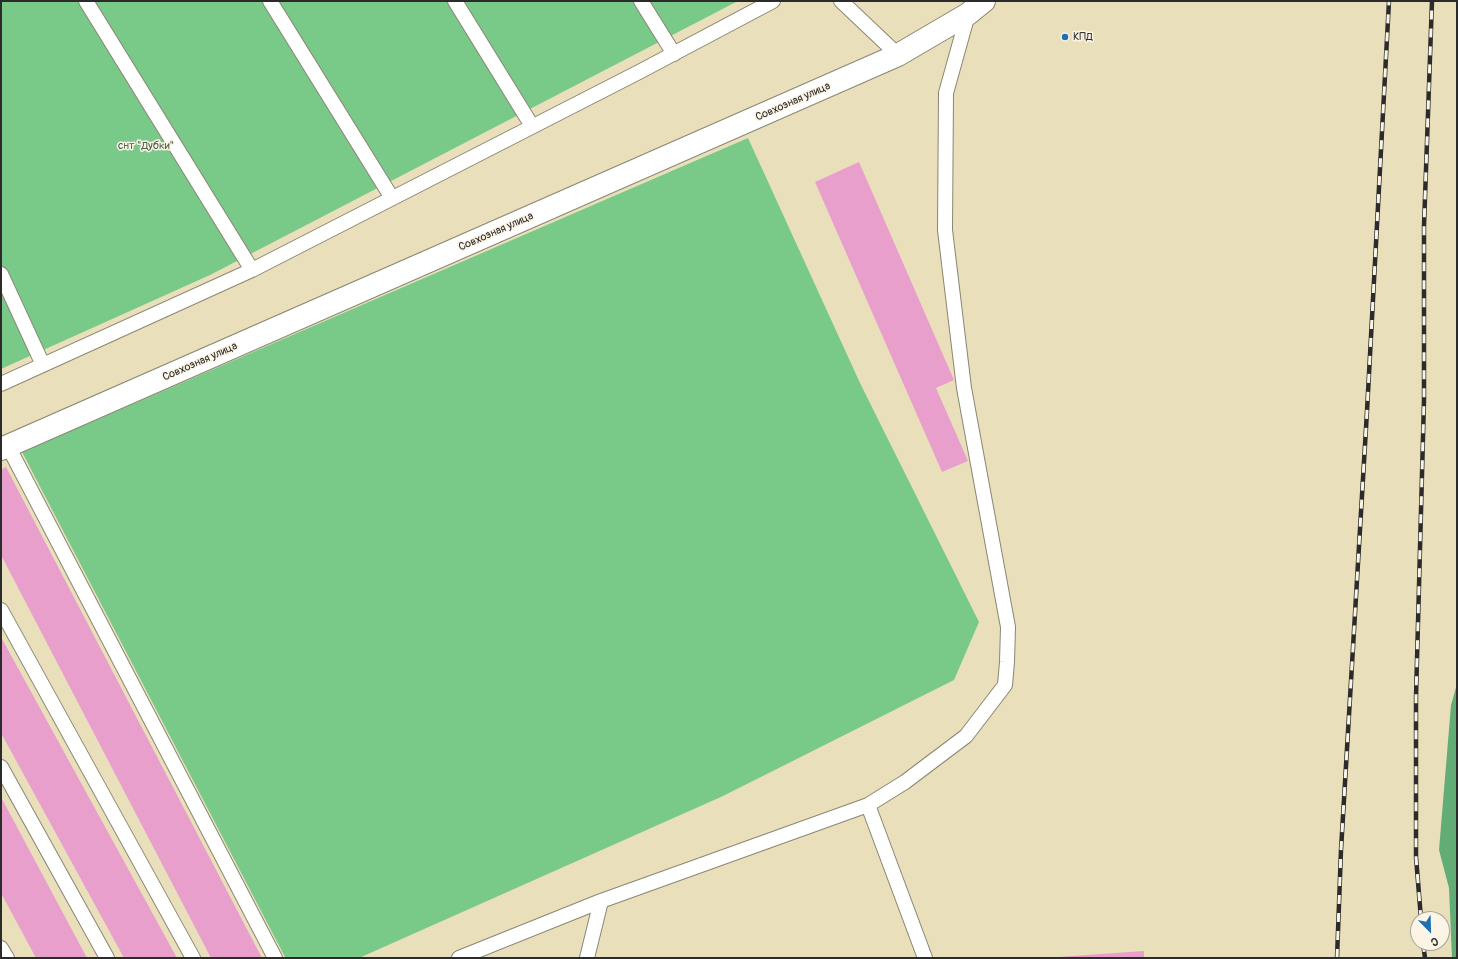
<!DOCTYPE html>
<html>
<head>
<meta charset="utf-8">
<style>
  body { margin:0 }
  #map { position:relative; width:1458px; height:959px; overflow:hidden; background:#e9e0bb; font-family:Pangolin,sans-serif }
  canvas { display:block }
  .frame { position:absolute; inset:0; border:2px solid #2b2b2b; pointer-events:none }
  .north { position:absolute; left:1410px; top:911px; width:40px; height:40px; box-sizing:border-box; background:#fcf5e5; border:1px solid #a8a49b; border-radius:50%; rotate:157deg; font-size:11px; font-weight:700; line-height:16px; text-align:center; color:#2b2b2b }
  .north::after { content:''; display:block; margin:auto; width:14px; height:18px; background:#1f6fb2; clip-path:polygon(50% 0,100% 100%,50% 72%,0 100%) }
</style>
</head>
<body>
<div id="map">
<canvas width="1458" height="959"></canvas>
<div class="frame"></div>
<div class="north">С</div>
</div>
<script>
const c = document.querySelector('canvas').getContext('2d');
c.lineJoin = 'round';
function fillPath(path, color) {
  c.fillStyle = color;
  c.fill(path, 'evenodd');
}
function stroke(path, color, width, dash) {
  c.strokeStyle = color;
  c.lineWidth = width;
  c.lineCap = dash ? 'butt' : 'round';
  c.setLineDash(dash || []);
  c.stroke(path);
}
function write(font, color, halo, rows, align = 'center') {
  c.font = font + ' Pangolin,sans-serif';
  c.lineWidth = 3;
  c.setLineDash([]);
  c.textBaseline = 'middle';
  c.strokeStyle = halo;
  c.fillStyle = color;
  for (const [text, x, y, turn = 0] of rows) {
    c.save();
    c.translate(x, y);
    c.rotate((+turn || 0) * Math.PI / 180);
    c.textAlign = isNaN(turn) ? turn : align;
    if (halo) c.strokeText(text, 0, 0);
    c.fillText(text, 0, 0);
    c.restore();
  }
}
fillPath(new Path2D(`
  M 1,1 L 738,1 L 210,275 L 1,369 Z
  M 748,138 L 860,383 L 979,622 L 954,680 L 723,796 L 359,958 L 287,958 L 285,957 L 22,452 Z`), '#79c989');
fillPath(new Path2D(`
  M 1457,684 L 1457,958 L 1452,958 L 1449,888 L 1439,850 L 1451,705 Z`), '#62ad75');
fillPath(new Path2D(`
  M 859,162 L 954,380 L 936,388 L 968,461 L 942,472 L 815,182 Z
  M 6,467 L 262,958 L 211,958 L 1,555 L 1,470 Z
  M 1,637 L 177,958 L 124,958 L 1,733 Z
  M 1,797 L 87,958 L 36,958 L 1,893 Z
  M 1144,951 L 1144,958 L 1058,958 L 1058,957 Z`), '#e99fcc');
const service = new Path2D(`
  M 86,1 L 252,270
  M 270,1 L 392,198
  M 455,1 L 532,126
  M 641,1 L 674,54
  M 841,1 L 898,55
  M 1,274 L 43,365
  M 1,384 L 252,270 L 639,72 L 773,1
  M 8,446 L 275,958
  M 1,610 L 193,958
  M 1,767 L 107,958
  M 868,805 L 925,958
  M 1,948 L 7,958
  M 459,958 L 601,901 L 868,805 L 905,782 L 966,736 L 1005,685 L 1007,662 L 1008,627 L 964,388 L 945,230 L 946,93 L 968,14
  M 587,958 L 601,901`);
const tertiary = new Path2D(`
  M 1,449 L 898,55 L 968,14 L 984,1`);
stroke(service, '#8a8673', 16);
stroke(tertiary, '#8a8673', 24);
stroke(service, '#fff', 14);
stroke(tertiary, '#fff', 22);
const rail = new Path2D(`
  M 1421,919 L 1416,857 L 1416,697 L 1424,400 L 1424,226 L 1432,1
  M 1423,943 L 1425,958
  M 1337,958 L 1341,850 L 1367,411 L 1389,1`);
stroke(rail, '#2b2b2b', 4.5);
stroke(rail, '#fcf5e5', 3, [9]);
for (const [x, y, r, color] of [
  [1065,37,4,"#1f6fb2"]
]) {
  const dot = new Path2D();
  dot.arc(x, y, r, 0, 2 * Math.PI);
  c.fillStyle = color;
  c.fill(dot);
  stroke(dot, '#fcf5e5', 1.5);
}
write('11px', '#2b2b2b', '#fcf5e5', [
  ["КПД",1073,37]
], 'left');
write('11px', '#2b2b2b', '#fcf5e5', [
  ["Совхозная улица",793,102,-24],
  ["Совхозная улица",496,232,-24],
  ["Совхозная улица",200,362,-24]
]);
write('11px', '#425a47', '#fcf5e5', [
  ["снт \"Дубки\"",146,146]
]);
</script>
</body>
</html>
